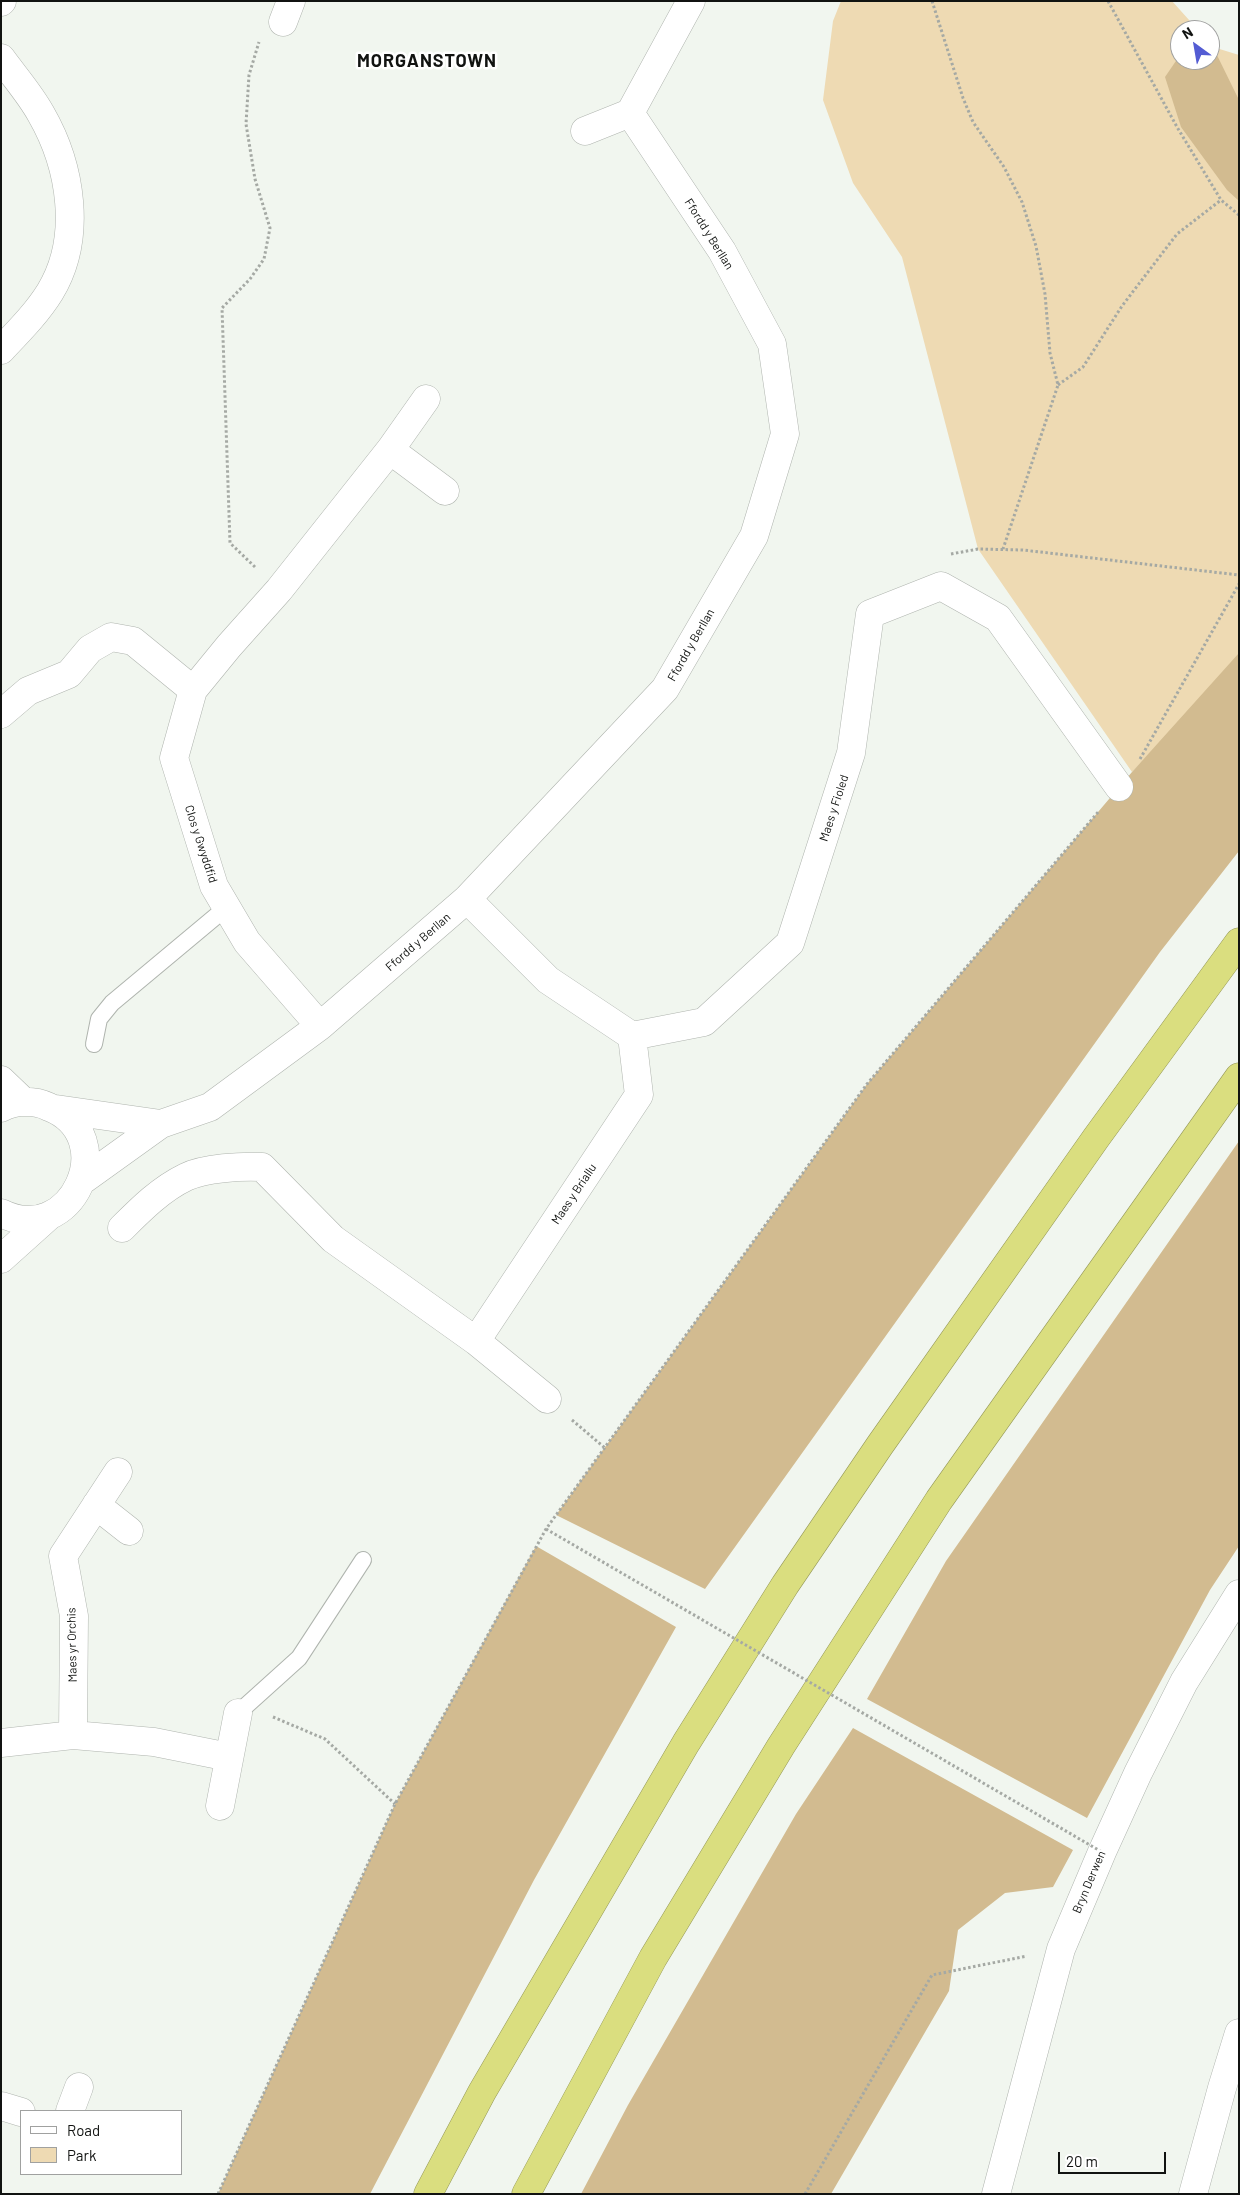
<!DOCTYPE html>
<html>
<head>
<meta charset="utf-8">
<style>
  body { margin:0 }
  #map { position:relative; width:1240px; height:2195px; overflow:hidden; background:#f1f6ef; font-family:Barlow,sans-serif }
  canvas { display:block }
  .frame { position:absolute; inset:0; border:2px solid #111311; pointer-events:none }
  .legend { position:absolute; left:20px; top:2110px; width:162px; height:65px; box-sizing:border-box; background:#fff; border:1px solid #a0a1a0; margin:0; padding:6px 9px; list-style:none; font-size:15px; color:#111311 }
  .legend li { display:flex; align-items:center; gap:10px; height:25px }
  .legend b { width:25px; border:1px solid #a0a1a0 }
  .north { position:absolute; left:1170px; top:20px; width:50px; height:50px; box-sizing:border-box; background:#fff; border:1px solid #a0a1a0; border-radius:50%; rotate:328deg; font-size:14px; font-weight:700; line-height:20px; text-align:center; color:#111311 }
  .north::after { content:''; display:block; margin:auto; width:18px; height:22px; background:#535cd3; clip-path:polygon(50% 0,100% 100%,50% 72%,0 100%) }
  .scale { position:absolute; left:1058px; top:2152px; width:108px; height:22px; box-sizing:border-box; border:2px solid #111311; border-top:0; padding-left:6px; font-size:15px; line-height:18px; white-space:nowrap; color:#111311; -webkit-text-stroke:4px #fff; paint-order:stroke }
</style>
</head>
<body>
<div id="map">
<canvas width="1240" height="2195"></canvas>
<div class="frame"></div>
<ul class="legend">
<li><b style="height:6px;background:#fff"></b>Road</li>
<li><b style="height:14px;background:#eedab3"></b>Park</li>
</ul>
<div class="north">N</div>
<div class="scale">20 m</div>
</div>
<script>
const c = document.querySelector('canvas').getContext('2d');
c.lineJoin = 'round';
function fillPath(path, color) {
  c.fillStyle = color;
  c.fill(path, 'evenodd');
}
function stroke(path, color, width, dash) {
  c.strokeStyle = color;
  c.lineWidth = width;
  c.lineCap = dash ? 'butt' : 'round';
  c.setLineDash(dash || []);
  c.stroke(path);
}
function write(font, color, halo, rows, align = 'center') {
  c.font = font + ' Barlow,sans-serif';
  c.lineWidth = 5;
  c.setLineDash([]);
  c.textBaseline = 'middle';
  c.strokeStyle = halo;
  c.fillStyle = color;
  for (const [text, x, y, turn = 0] of rows) {
    c.save();
    c.translate(x, y);
    c.rotate((+turn || 0) * Math.PI / 180);
    c.textAlign = isNaN(turn) ? turn : align;
    if (halo) c.strokeText(text, 0, 0);
    c.fillText(text, 0, 0);
    c.restore();
  }
}
fillPath(new Path2D(`
  M 841,1 L 1172,1 L 1198,30 L 1180,30 L 1180,60 L 1210,60 L 1210,44 L 1213,47 L 1239,55 L 1239,659 L 1132,772 L 978,549 L 902,257 L 853,183 L 823,100 L 833,21 Z`), '#eedab3');
fillPath(new Path2D(`
  M 1213,47 L 1239,100 L 1239,201 L 1227,190 L 1181,127 L 1165,77 L 1180,55 L 1180,60 L 1210,60 L 1210,48 Z
  M 1239,653 L 1239,851 L 1160,952 L 705,1589 L 556,1515 L 867,1084 L 1132,772 Z
  M 1239,1141 L 1239,1546 L 1210,1590 L 1087,1818 L 867,1699 L 946,1561 Z
  M 536,1546 L 676,1627 L 534,1880 L 370,2194 L 218,2194 L 395,1804 Z
  M 853,1728 L 1073,1850 L 1053,1887 L 1005,1893 L 958,1930 L 949,1991 L 831,2194 L 581,2194 L 628,2105 L 796,1814 Z`), '#d2bb90');
const service = new Path2D(`
  M 94,1044 L 99,1019 L 112,1003 L 227,907
  M 238,1713 L 299,1658 L 363,1560`);
const minor = new Path2D(`
  M 1,2 L 2,1
  M 283,22 L 291,1
  M 1,58 C 14,76 30,94 41,114 C 71,166 83,238 50,292 C 37,313 19,331 1,350
  M 585,131 L 630,113
  M 390,450 L 445,491
  M 1,714 L 28,691 L 69,674 L 90,649 L 111,637 L 133,641 L 193,690
  M 467,899 L 548,980 L 632,1036 L 704,1022 L 790,943 L 851,753 L 870,614 L 941,586 L 998,618 L 1119,787
  M 320,1026 L 247,942 L 214,886 L 174,758 L 193,690 L 229,646 L 279,590 L 390,450 L 426,399
  M 1,1080 L 24,1102
  M 1,1108 C 16,1100 34,1100 49,1107 C 123,1136 72,1249 1,1213
  M 56,1109 L 161,1124
  M 83,1180 L 161,1124 L 210,1107 L 320,1026 L 467,899 L 665,689 L 754,536 L 785,434 L 772,344 L 722,251 L 630,113 L 691,1
  M 122,1228 C 141,1209 161,1189 186,1177 C 205,1168 241,1166 262,1167 L 333,1239 L 476,1341 L 547,1399
  M 1,1259 L 50,1215
  M 476,1341 L 639,1095 L 632,1036
  M 96,1505 L 129,1531
  M 73,1735 L 74,1616 L 63,1556 L 118,1472
  M 1,1743 L 73,1735 L 154,1742 L 229,1757
  M 220,1806 L 238,1713
  M 1,2106 L 21,2112
  M 70,2111 L 79,2087
  M 996,2194 L 1061,1949 L 1102,1852 L 1138,1773 L 1184,1682 L 1239,1594
  M 1193,2194 L 1222,2088 L 1239,2033`);
const motorway = new Path2D(`
  M 428,2194 L 482,2092 L 686,1743 L 785,1585 L 880,1445 L 1096,1138 L 1239,942
  M 526,2194 L 653,1958 L 781,1746 L 939,1500 L 1239,1077`);
stroke(service, '#afb4ae', 18);
stroke(minor, '#afb4ae', 29);
stroke(motorway, '#949758', 29);
stroke(new Path2D(`
  M 932,1 L 963,98 L 973,122 L 1004,167 L 1022,202 L 1036,246 L 1045,294 L 1050,353 L 1058,385 L 1003,549
  M 1108,1 L 1177,127 L 1221,200 L 1239,215
  M 1058,385 L 1083,367 L 1122,306 L 1177,234 L 1221,200
  M 951,554 L 978,549 L 1023,550 L 1239,575
  M 255,567 L 230,543 L 222,308 L 250,279 L 264,259 L 270,228 L 255,179 L 246,124 L 249,75 L 259,42
  M 1140,759 L 1239,584
  M 572,1420 L 605,1448
  M 273,1717 L 325,1739 L 395,1804
  M 218,2194 L 395,1804 L 546,1529 L 867,1084 L 1099,811
  M 805,2194 L 932,1975 L 1027,1956`), '#a5a9a4', 3, [2.5, 2.5]);
stroke(service, '#fff', 16);
stroke(minor, '#fff', 28);
stroke(motorway, '#dade7f', 28);
stroke(new Path2D(`
  M 546,1529 L 1102,1852`), '#a5a9a4', 3, [2.5, 2.5]);
write('12px', '#111311', '#fff', [
  ["Ffordd y Berllan",709,234,58],
  ["Ffordd y Berllan",691,645,-60],
  ["Maes y Fioled",834,808,-72],
  ["Clos y Gwyddfid",201,844,72],
  ["Ffordd y Berllan",418,942,-41],
  ["Maes y Briallu",574,1194,-56],
  ["Maes yr Orchis",72,1645,-91],
  ["Bryn Derwen",1089,1882,-67]
]);
c.letterSpacing = '1px';
write('bold 18px', '#111311', '#fff', [
  ["MORGANSTOWN",427,61]
]);
c.letterSpacing = '0px';
</script>
</body>
</html>
